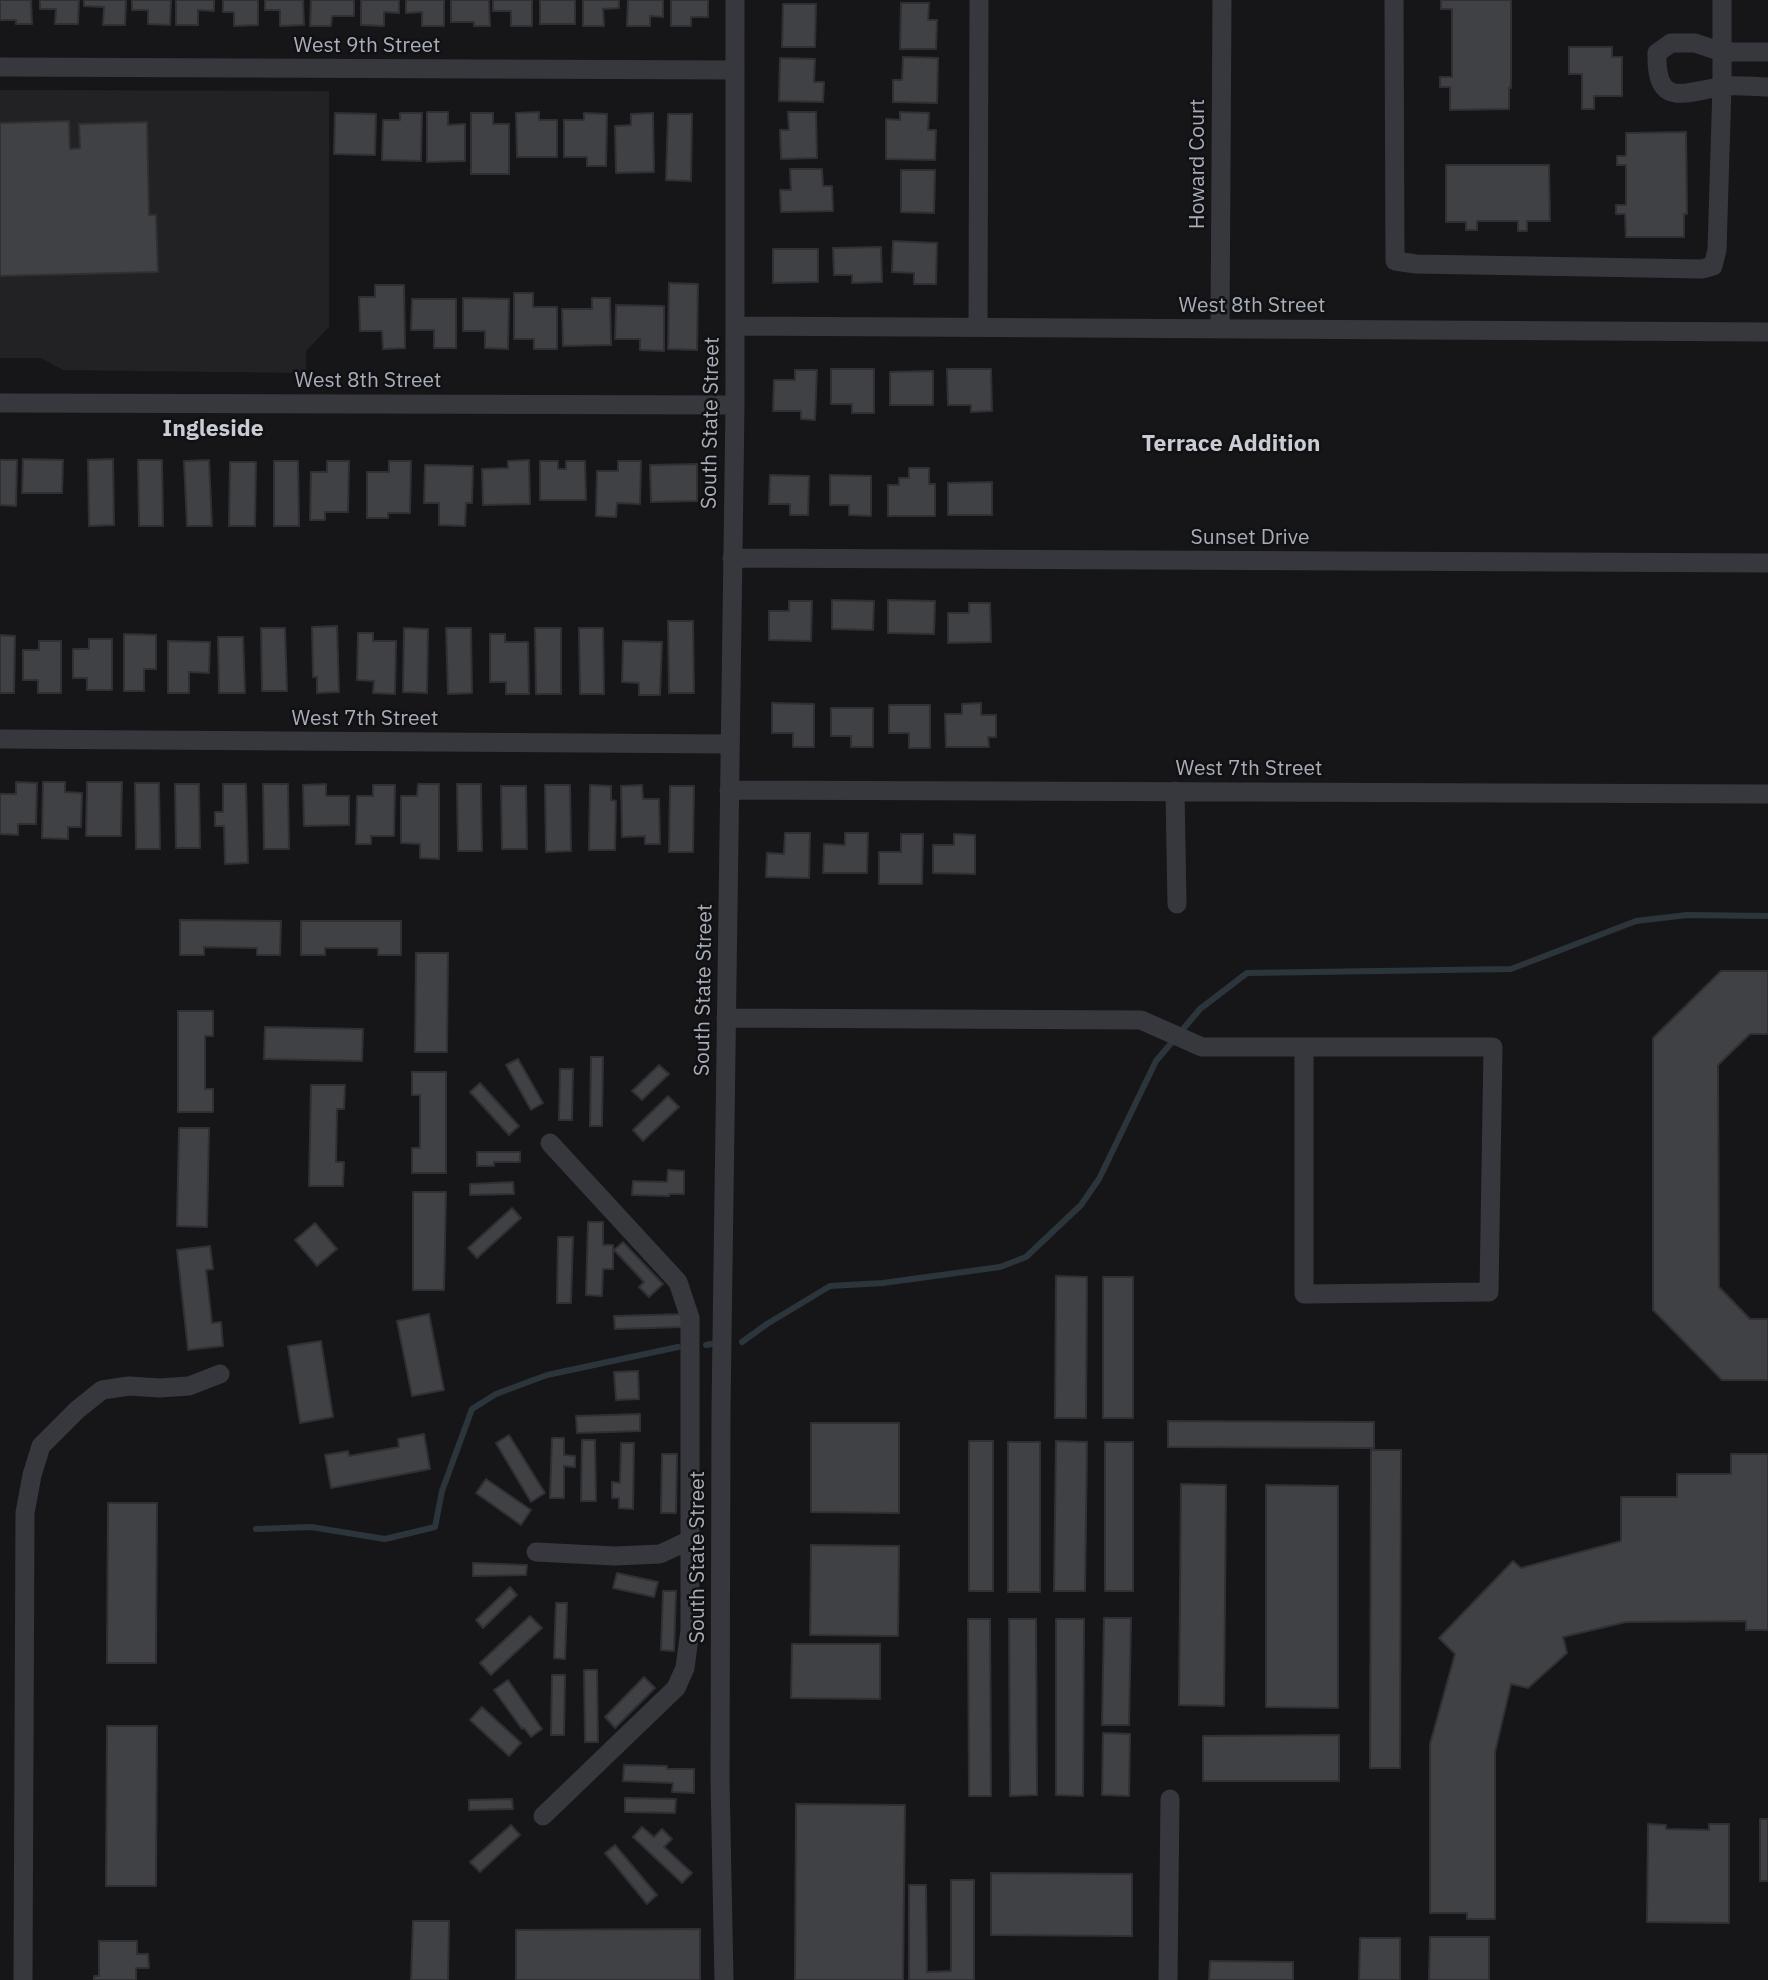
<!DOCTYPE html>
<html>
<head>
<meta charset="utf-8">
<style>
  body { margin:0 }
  canvas { display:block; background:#161618 }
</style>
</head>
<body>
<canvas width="1768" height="1980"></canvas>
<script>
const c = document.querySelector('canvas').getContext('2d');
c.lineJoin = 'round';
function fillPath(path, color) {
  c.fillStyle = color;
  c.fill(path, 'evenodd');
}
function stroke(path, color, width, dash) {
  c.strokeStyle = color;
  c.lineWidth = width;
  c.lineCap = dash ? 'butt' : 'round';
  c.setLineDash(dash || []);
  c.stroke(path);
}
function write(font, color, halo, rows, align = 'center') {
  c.font = font + ' "IBM Plex Sans",sans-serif';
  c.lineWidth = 5;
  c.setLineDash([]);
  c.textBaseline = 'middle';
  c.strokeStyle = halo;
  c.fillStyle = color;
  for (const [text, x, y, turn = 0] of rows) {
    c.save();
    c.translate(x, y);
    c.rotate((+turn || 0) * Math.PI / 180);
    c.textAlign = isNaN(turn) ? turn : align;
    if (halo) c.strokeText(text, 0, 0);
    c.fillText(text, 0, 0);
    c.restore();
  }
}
fillPath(new Path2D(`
  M 0,90 L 329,91 L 329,327 L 306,351 L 306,373 L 63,370 L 41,358 L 0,358 Z`), '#222225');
stroke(new Path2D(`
  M 742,1342 L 767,1324 L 830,1286 L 883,1283 L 1000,1267 L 1026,1257 L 1081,1205 L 1099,1179 L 1156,1061 L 1200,1009 L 1247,973 L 1511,969 L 1636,921 L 1687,915 L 1768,916
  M 706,1345 L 711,1344
  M 256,1529 L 311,1527 L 385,1539 L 435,1527 L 442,1491 L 472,1409 L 496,1394 L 547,1375 L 678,1347`), '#2c353c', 6);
const building = new Path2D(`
  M 0,0 L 31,0 L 32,24 L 16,24 L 16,20 L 0,20 Z
  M 40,0 L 79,0 L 78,24 L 55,24 L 56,9 L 40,9 Z
  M 84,0 L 126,0 L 125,25 L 103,25 L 104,7 L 84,6 Z
  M 132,0 L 171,0 L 170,25 L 148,24 L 148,10 L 132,10 Z
  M 176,0 L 214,0 L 214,11 L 198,10 L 198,25 L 176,25 Z
  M 223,0 L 258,0 L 258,25 L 234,26 L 234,12 L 223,12 Z
  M 265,0 L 303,0 L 304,25 L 280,26 L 280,10 L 265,10 Z
  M 311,0 L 354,0 L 354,16 L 332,16 L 331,26 L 310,26 Z
  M 361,0 L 399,0 L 399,13 L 384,12 L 384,26 L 361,25 Z
  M 406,0 L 444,0 L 444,26 L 422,26 L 422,12 L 406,13 Z
  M 451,0 L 489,0 L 490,26 L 474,26 L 474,22 L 451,22 Z
  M 493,0 L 532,0 L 532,26 L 511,26 L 511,11 L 493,11 Z
  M 540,0 L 575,0 L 575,24 L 540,24 Z
  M 583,0 L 619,0 L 619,8 L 603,9 L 604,26 L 583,26 Z
  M 628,0 L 663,0 L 663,17 L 650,16 L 650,26 L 627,26 Z
  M 671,0 L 708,0 L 708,17 L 691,17 L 691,26 L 671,26 Z
  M 1441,0 L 1511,0 L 1511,88 L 1509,88 L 1509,109 L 1450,110 L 1450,87 L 1440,87 L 1440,77 L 1452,77 L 1452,9 L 1441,9 Z
  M 901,3 L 929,3 L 928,20 L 937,20 L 936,49 L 900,49 Z
  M 783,4 L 816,4 L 815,47 L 782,47 Z
  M 1569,47 L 1612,47 L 1612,57 L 1622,57 L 1622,96 L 1594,96 L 1594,109 L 1582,109 L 1582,74 L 1569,74 Z
  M 903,57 L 938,58 L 937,103 L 893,102 L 893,80 L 902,80 Z
  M 780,58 L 815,59 L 814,82 L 824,82 L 823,102 L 779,101 Z
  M 427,112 L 448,112 L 448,125 L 465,124 L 465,161 L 427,162 Z
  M 539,112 L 539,120 L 557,120 L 557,157 L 517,157 L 516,113 Z
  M 788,112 L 816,112 L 817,158 L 781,159 L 780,130 L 789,130 Z
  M 900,112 L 929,113 L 928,130 L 936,130 L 935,160 L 886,159 L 886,119 L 900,120 Z
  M 335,113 L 376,114 L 375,155 L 334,154 Z
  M 400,113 L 422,113 L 421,161 L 382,160 L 383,120 L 400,120 Z
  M 471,113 L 493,113 L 493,124 L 509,124 L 509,174 L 471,174 Z
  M 584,113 L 607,114 L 606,166 L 587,166 L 587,157 L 564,157 L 564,120 L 584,120 Z
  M 653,113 L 654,172 L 616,173 L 615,126 L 631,125 L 631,114 Z
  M 668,114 L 692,114 L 691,181 L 666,180 Z
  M 69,121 L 70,149 L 80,148 L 79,124 L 147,122 L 149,215 L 156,215 L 158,272 L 0,276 L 0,123 Z
  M 1686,132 L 1687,214 L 1684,214 L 1684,237 L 1626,237 L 1625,214 L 1616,214 L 1616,205 L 1626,205 L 1626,165 L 1617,165 L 1617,156 L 1626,156 L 1626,133 Z
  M 1446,165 L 1549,165 L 1550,221 L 1527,221 L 1527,231 L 1518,231 L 1518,221 L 1477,221 L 1477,230 L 1466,230 L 1466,222 L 1446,222 Z
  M 790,169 L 822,169 L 823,186 L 832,186 L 833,211 L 781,212 L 780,190 L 791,190 Z
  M 901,170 L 935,170 L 934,213 L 901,212 Z
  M 893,241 L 937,243 L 936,284 L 914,284 L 914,273 L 892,272 Z
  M 881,247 L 882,282 L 852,283 L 852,275 L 834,275 L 833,248 Z
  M 773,249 L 818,249 L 818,282 L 773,283 Z
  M 669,283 L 698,284 L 697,350 L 668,349 Z
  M 375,285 L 404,285 L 405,348 L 383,349 L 382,331 L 360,331 L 359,297 L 375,297 Z
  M 514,293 L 533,293 L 533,307 L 557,307 L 557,349 L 534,349 L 534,339 L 514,339 Z
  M 463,298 L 509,299 L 508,349 L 485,348 L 485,331 L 463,331 Z
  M 592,298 L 610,298 L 611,345 L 563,346 L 562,309 L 592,309 Z
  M 412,299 L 456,299 L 456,348 L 434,348 L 434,330 L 411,330 Z
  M 616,305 L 664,306 L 664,351 L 640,350 L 640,339 L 615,339 Z
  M 831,369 L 874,369 L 874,413 L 852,413 L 852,404 L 831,404 Z
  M 947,369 L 991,369 L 992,411 L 971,412 L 971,405 L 948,405 Z
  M 795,370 L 817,370 L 815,420 L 801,419 L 801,411 L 773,411 L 774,380 L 795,380 Z
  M 933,371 L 933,405 L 890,405 L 890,372 Z
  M 23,459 L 63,460 L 62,493 L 22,493 Z
  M 113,459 L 114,525 L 89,526 L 88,460 Z
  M 0,460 L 17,460 L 16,506 L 0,505 Z
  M 138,460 L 162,460 L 163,526 L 139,526 Z
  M 209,460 L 212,526 L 187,526 L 184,461 Z
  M 529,460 L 530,504 L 483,505 L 482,469 L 508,468 L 508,461 Z
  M 274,461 L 298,461 L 299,526 L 274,526 Z
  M 327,461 L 349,461 L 348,512 L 325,512 L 325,520 L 310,520 L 311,472 L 327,472 Z
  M 389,461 L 411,461 L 410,513 L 388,513 L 388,518 L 367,518 L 367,472 L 389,472 Z
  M 540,461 L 558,461 L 558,469 L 566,469 L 566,461 L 585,461 L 586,500 L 540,500 Z
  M 618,461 L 641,461 L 640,504 L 617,503 L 616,517 L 596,516 L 597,471 L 618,471 Z
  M 230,462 L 256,462 L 255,526 L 229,526 Z
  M 697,464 L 697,501 L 651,502 L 650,465 Z
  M 425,465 L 473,466 L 472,503 L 466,503 L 465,526 L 439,525 L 439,503 L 424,503 Z
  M 909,468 L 929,468 L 929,484 L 935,484 L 935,516 L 888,516 L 888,485 L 899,485 L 899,478 L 909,478 Z
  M 770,475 L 809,476 L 808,515 L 790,515 L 790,504 L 769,504 Z
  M 830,475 L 871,476 L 871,516 L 849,515 L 849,505 L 830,505 Z
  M 992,482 L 992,515 L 948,515 L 948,483 Z
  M 832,600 L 874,601 L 873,630 L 832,629 Z
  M 888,600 L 935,601 L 934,634 L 888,633 Z
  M 789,601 L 812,601 L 811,641 L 769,640 L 769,611 L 789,611 Z
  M 969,603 L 990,603 L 991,642 L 948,643 L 948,613 L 969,613 Z
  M 668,621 L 693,621 L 694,693 L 669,693 Z
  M 337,626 L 339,692 L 317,693 L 317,677 L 313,677 L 312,627 Z
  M 261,628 L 285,628 L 287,691 L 262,691 Z
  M 404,628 L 428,629 L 427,693 L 403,692 Z
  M 446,628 L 471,628 L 472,693 L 448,694 Z
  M 535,628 L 561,628 L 561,694 L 536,694 Z
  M 579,628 L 603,628 L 604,694 L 580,694 Z
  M 358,633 L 373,633 L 373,641 L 396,641 L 395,694 L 373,693 L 374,681 L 357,680 Z
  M 124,634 L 156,635 L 156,669 L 144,669 L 144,691 L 124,691 Z
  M 490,634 L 505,634 L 505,642 L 528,642 L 529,694 L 506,694 L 506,682 L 490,682 Z
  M 0,635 L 15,636 L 14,693 L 0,693 Z
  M 218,637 L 243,637 L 245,693 L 219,693 Z
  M 89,639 L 112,639 L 112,690 L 87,690 L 87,678 L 73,678 L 73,649 L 89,649 Z
  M 39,641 L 61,641 L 61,693 L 38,693 L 38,680 L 23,680 L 23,650 L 39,650 Z
  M 168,641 L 210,642 L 209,673 L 189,672 L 189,693 L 168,693 Z
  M 623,641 L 662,642 L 660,695 L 639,695 L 639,683 L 622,682 Z
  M 772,703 L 814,704 L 814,747 L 793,747 L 793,733 L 772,733 Z
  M 981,703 L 981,715 L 996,715 L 996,737 L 988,737 L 989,747 L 946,747 L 945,714 L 962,714 L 962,704 Z
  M 889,705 L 930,705 L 930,748 L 909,748 L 909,733 L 889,733 Z
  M 831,708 L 873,708 L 873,747 L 851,747 L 851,736 L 831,736 Z
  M 16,782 L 37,783 L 36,824 L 18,824 L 18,835 L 0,834 L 0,794 L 16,794 Z
  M 43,782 L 65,782 L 65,792 L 82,793 L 81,827 L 68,827 L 68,839 L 42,838 Z
  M 87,782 L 122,782 L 121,836 L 86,836 Z
  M 135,783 L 159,783 L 160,849 L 136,849 Z
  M 175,784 L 199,784 L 200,848 L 176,848 Z
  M 223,784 L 246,784 L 248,863 L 225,864 L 224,826 L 215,826 L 215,812 L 223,812 Z
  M 263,784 L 288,784 L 289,849 L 264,849 Z
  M 326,784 L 326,796 L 349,796 L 349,825 L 304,826 L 303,785 Z
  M 418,784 L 439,784 L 439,859 L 420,858 L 420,844 L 401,843 L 401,796 L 417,796 Z
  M 457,784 L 481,784 L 482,851 L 458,851 Z
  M 373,785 L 395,785 L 394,836 L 371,836 L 371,844 L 356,844 L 357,796 L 373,796 Z
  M 545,785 L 570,785 L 571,851 L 546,852 Z
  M 590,785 L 611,786 L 611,800 L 616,801 L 615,850 L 589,850 Z
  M 642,785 L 643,799 L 659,799 L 660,844 L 645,844 L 645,836 L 622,837 L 621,786 Z
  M 501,786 L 526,786 L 527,849 L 502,849 Z
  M 670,786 L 694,786 L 693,852 L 669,852 Z
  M 785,833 L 810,833 L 809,878 L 766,877 L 767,853 L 784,854 Z
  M 845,833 L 868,833 L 867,873 L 823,873 L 824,844 L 845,845 Z
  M 901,834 L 923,834 L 922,884 L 879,884 L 879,852 L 901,852 Z
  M 954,834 L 975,835 L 975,874 L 933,873 L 933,845 L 954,845 Z
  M 180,920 L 281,921 L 280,955 L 257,955 L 257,948 L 204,947 L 204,955 L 180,955 Z
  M 301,921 L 401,921 L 401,955 L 378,955 L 378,948 L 325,948 L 325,955 L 301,955 Z
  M 416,953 L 448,953 L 447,1052 L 415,1052 Z
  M 1721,971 L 1768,971 L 1768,1034 L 1750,1034 L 1718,1065 L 1719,1287 L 1750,1319 L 1768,1319 L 1768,1380 L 1722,1380 L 1653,1310 L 1653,1038 Z
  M 178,1011 L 213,1011 L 213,1036 L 205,1036 L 205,1089 L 213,1089 L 213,1112 L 178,1112 Z
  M 265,1027 L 363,1029 L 362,1061 L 264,1059 Z
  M 591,1057 L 603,1057 L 602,1126 L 590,1126 Z
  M 518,1059 L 543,1103 L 531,1110 L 506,1065 Z
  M 659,1065 L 669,1074 L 642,1100 L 632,1091 Z
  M 560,1069 L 573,1069 L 572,1120 L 559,1120 Z
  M 412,1072 L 446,1072 L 446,1173 L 412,1173 L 412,1148 L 420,1148 L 420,1095 L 412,1095 Z
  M 480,1083 L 519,1126 L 509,1135 L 470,1092 Z
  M 311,1085 L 345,1085 L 344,1109 L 337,1109 L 336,1162 L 344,1162 L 343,1186 L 309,1186 Z
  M 668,1096 L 679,1107 L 643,1141 L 633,1130 Z
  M 179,1128 L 209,1128 L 207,1227 L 177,1226 Z
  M 477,1152 L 520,1152 L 520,1162 L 494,1162 L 494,1166 L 477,1166 Z
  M 668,1170 L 684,1171 L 684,1194 L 669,1194 L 669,1196 L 632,1195 L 633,1181 L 667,1182 Z
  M 513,1182 L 514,1194 L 470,1195 L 470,1184 Z
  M 413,1192 L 446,1192 L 444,1290 L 413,1290 Z
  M 512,1208 L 521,1218 L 477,1258 L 468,1248 Z
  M 588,1222 L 603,1222 L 603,1245 L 613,1245 L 613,1269 L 603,1269 L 602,1296 L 586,1295 Z
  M 315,1223 L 337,1249 L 317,1266 L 295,1240 Z
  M 558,1237 L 573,1237 L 571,1303 L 557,1303 Z
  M 623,1242 L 663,1284 L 649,1297 L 639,1287 L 644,1282 L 614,1250 Z
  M 210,1246 L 213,1269 L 206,1270 L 212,1323 L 221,1322 L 223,1346 L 188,1350 L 177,1250 Z
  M 1056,1276 L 1087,1277 L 1086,1418 L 1055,1418 Z
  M 1103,1277 L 1133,1277 L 1133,1418 L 1103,1418 Z
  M 429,1314 L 444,1390 L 412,1396 L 397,1321 Z
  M 685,1314 L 685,1327 L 615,1329 L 614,1316 Z
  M 321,1341 L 333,1417 L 300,1423 L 288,1346 Z
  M 638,1371 L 639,1399 L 616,1400 L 614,1372 Z
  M 640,1414 L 640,1431 L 577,1433 L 576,1416 Z
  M 1168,1421 L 1374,1422 L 1374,1448 L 1168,1447 Z
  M 811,1423 L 899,1423 L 899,1513 L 811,1512 Z
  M 424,1434 L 430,1469 L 331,1488 L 325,1455 L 348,1451 L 349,1456 L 399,1447 L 398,1439 Z
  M 509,1435 L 545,1493 L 531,1502 L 496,1443 Z
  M 552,1438 L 564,1438 L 564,1455 L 575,1456 L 575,1467 L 564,1466 L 564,1498 L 550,1498 Z
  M 582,1440 L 595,1440 L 596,1501 L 581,1501 Z
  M 969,1441 L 993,1441 L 993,1591 L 969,1591 Z
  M 1056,1441 L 1087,1442 L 1085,1591 L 1054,1591 Z
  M 1008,1442 L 1040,1442 L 1040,1592 L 1008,1592 Z
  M 1105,1442 L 1133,1442 L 1133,1591 L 1105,1591 Z
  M 621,1443 L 634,1443 L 633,1509 L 619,1508 L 619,1498 L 612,1498 L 612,1482 L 620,1483 Z
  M 1371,1450 L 1401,1450 L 1400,1768 L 1370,1768 Z
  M 662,1454 L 677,1454 L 676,1513 L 661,1513 Z
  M 1731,1454 L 1768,1454 L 1768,1630 L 1746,1630 L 1746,1621 L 1626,1622 L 1563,1637 L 1567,1653 L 1528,1688 L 1511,1684 L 1495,1752 L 1495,1919 L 1467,1919 L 1467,1913 L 1430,1913 L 1430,1744 L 1455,1654 L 1439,1638 L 1513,1561 L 1521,1568 L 1621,1541 L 1621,1497 L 1677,1497 L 1677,1474 L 1731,1474 Z
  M 486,1479 L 531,1510 L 521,1525 L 476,1493 Z
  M 1181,1484 L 1226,1485 L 1224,1706 L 1179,1705 Z
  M 1266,1485 L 1338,1486 L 1338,1708 L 1266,1707 Z
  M 108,1503 L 157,1503 L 156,1663 L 107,1663 Z
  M 811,1545 L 899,1546 L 898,1636 L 810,1635 Z
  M 473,1563 L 527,1565 L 526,1575 L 473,1576 Z
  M 617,1573 L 658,1582 L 654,1597 L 613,1588 Z
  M 510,1587 L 517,1595 L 483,1628 L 476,1620 Z
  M 663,1591 L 676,1591 L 674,1651 L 661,1650 Z
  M 556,1603 L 567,1603 L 565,1659 L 554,1658 Z
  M 530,1616 L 542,1628 L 491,1675 L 480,1663 Z
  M 1104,1618 L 1131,1618 L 1129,1725 L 1102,1725 Z
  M 968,1619 L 990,1619 L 991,1796 L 969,1796 Z
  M 1009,1619 L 1036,1619 L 1037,1795 L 1010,1796 Z
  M 1056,1619 L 1084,1619 L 1083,1796 L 1056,1795 Z
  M 792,1644 L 880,1644 L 880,1699 L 791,1698 Z
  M 584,1670 L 597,1670 L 598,1742 L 585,1742 Z
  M 552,1675 L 565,1675 L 564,1735 L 551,1735 Z
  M 644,1677 L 655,1688 L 615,1728 L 605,1717 Z
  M 508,1680 L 542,1729 L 531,1737 L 524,1728 L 522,1729 L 494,1690 Z
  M 482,1707 L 521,1743 L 509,1756 L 470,1720 Z
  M 107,1726 L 157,1726 L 156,1886 L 106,1886 Z
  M 1103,1733 L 1130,1734 L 1129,1796 L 1102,1795 Z
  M 1339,1735 L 1339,1781 L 1203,1781 L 1203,1736 Z
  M 624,1765 L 667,1766 L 667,1769 L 694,1769 L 694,1793 L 672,1792 L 673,1783 L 623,1781 Z
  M 625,1798 L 676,1799 L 675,1813 L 625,1812 Z
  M 512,1799 L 513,1809 L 469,1810 L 469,1800 Z
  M 796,1804 L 905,1805 L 903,1980 L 795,1980 Z
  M 1760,1819 L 1768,1819 L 1768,1881 L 1760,1881 Z
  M 1648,1824 L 1666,1825 L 1666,1829 L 1709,1830 L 1709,1824 L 1729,1824 L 1729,1923 L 1647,1922 Z
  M 511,1825 L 520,1835 L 480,1872 L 470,1862 Z
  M 642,1827 L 654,1837 L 662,1829 L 672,1839 L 664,1847 L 692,1873 L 682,1883 L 633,1837 Z
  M 615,1845 L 657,1895 L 647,1904 L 605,1853 Z
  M 991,1873 L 1132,1874 L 1132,1936 L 991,1935 Z
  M 951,1880 L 974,1880 L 974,1980 L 909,1980 L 909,1885 L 926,1885 L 927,1972 L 951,1971 Z
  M 413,1921 L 449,1921 L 448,1980 L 411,1980 Z
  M 700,1929 L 700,1980 L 516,1980 L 516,1930 Z
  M 1430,1937 L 1489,1937 L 1489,1980 L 1429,1980 Z
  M 1360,1938 L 1400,1938 L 1400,1980 L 1359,1980 Z
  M 99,1941 L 137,1941 L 137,1954 L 148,1954 L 149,1968 L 136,1968 L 136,1980 L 94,1980 L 94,1976 L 99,1976 Z
  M 1210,1961 L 1293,1962 L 1293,1980 L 1209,1980 Z`);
fillPath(building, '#404145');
stroke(building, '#303034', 2);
stroke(new Path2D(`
  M 1394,0 L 1395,261 L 1416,264 L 1702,269 L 1713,266 L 1717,250 L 1722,86 L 1722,0
  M 1768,52 L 1722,52 L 1695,43 L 1671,43 L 1657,53 C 1656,106 1680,94 1719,87 C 1734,84 1752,87 1768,87
  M 0,67 L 734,70
  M 735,326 L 1768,332
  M 978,327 L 979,0
  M 1220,328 L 1222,0
  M 0,403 L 735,405
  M 732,558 L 1768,563
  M 0,739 L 729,744
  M 729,790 L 1768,794
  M 1175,791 L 1177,904
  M 726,1018 L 1141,1020 L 1202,1047 L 1493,1047 L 1489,1292 L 1304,1294 L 1304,1047
  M 536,1552 L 615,1556 L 660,1554 L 690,1540
  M 543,1816 L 676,1688 L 685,1668 L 690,1630 L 690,1318 L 678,1282 L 550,1143
  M 23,1980 L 25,1513 L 32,1475 L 41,1446 L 77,1410 L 102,1390 L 129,1386 L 160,1388 L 189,1386 L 220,1374
  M 724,1980 L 720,1779 L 721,1410 L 735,405 L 735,0
  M 1168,1980 L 1170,1799`), '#37383d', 19);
write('21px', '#a8adb8', '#111113', [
  ["West 9th Street",367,46],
  ["Howard Court",1198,164,-90],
  ["West 8th Street",1252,306],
  ["West 8th Street",368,381],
  ["South State Street",711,423,-89],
  ["Sunset Drive",1250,538],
  ["West 7th Street",365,719],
  ["West 7th Street",1249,769],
  ["South State Street",704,990,-89],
  ["South State Street",698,1557,-90]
]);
write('bold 23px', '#c9ccd4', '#111113', [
  ["Ingleside",213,429],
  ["Terrace Addition",1231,444]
]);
</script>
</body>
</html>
